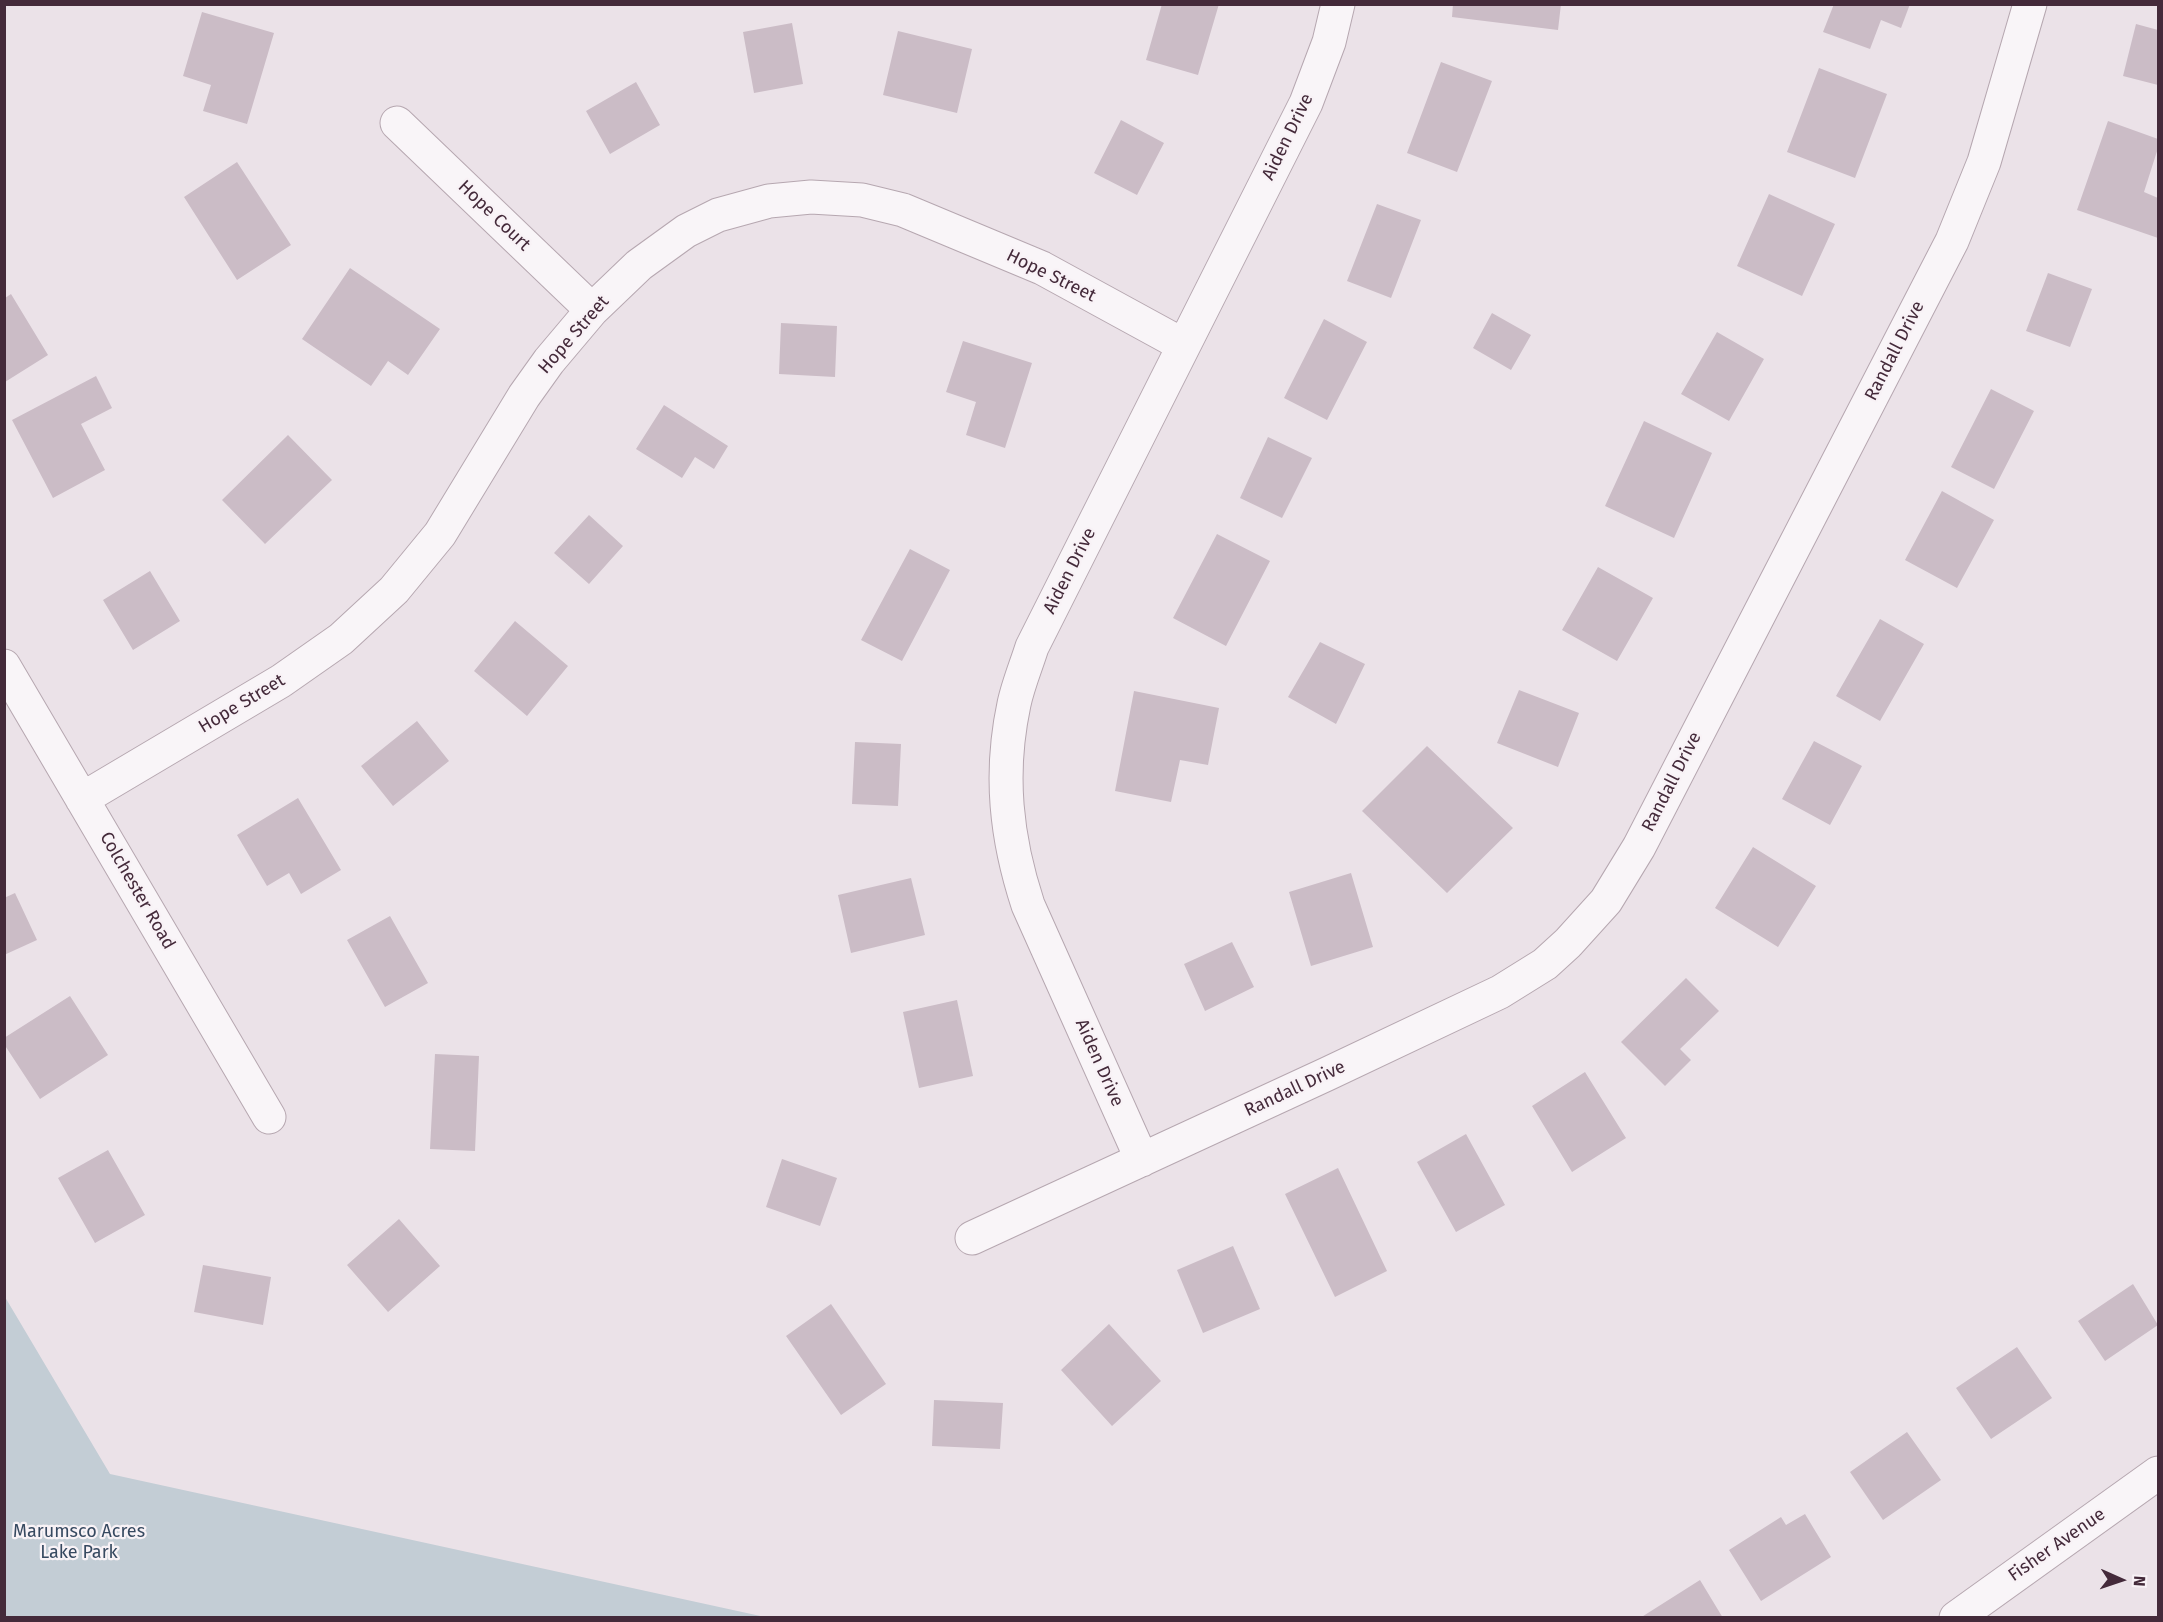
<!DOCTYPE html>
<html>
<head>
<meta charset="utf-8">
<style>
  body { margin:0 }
  #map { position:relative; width:2163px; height:1622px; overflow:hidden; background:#ebe2e8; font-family:"Fira Sans",sans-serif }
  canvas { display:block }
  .frame { position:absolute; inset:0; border:6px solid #442a3a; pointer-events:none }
  .north { position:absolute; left:2091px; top:1550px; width:60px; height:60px; -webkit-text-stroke:4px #f8f2f6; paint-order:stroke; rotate:93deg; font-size:16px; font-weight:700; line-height:24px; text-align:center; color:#442a3a }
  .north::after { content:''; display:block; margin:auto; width:21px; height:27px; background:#442a3a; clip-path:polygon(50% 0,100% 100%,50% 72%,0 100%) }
</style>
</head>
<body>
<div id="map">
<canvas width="2163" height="1622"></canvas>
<div class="frame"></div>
<div class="north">N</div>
</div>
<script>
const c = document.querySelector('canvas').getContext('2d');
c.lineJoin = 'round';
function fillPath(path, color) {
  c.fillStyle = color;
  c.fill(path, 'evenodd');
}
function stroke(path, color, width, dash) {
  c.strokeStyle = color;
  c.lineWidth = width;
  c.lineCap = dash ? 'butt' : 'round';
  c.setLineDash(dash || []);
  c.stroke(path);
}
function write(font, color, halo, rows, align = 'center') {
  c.font = font + ' "Fira Sans",sans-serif';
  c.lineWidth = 4.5;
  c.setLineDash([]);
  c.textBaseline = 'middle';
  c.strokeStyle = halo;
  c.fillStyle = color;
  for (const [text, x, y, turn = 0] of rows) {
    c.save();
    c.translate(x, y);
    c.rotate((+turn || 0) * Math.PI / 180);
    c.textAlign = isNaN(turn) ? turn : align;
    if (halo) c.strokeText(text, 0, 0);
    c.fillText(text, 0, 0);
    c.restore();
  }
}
fillPath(new Path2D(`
  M 5,1297 L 110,1474 L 765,1617 L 5,1617 Z`), '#c3cdd5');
fillPath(new Path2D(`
  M 1162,4 L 1219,4 L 1198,75 L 1146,60 Z
  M 1453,4 L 1561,4 L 1558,30 L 1452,17 Z
  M 1834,4 L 1910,4 L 1901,28 L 1881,20 L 1870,49 L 1823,32 Z
  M 202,12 L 274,33 L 247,124 L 203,111 L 211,85 L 183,76 Z
  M 792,23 L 803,84 L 754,93 L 743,32 Z
  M 2136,24 L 2158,30 L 2158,85 L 2123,76 Z
  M 898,31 L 972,49 L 957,113 L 883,95 Z
  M 1441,62 L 1492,81 L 1457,172 L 1407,153 Z
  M 1819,68 L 1887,94 L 1855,178 L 1787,152 Z
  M 636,82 L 660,125 L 610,154 L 586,111 Z
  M 1121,120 L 1164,143 L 1137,195 L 1094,173 Z
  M 2108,121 L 2158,139 L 2158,148 L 2144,192 L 2158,198 L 2158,238 L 2077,210 Z
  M 237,162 L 291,245 L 237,280 L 184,197 Z
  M 1769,194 L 1835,224 L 1802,296 L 1737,266 Z
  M 1377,204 L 1421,220 L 1391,298 L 1347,281 Z
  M 350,268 L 440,329 L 408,375 L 388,361 L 371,386 L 302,339 Z
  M 2048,273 L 2092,289 L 2070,347 L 2026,331 Z
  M 11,294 L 48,355 L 5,382 L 5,298 Z
  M 1492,313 L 1531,335 L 1511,370 L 1473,348 Z
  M 1324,319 L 1367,342 L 1327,420 L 1284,398 Z
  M 781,323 L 837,326 L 835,377 L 779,374 Z
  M 1717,332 L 1764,359 L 1729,421 L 1681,394 Z
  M 963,341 L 1032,363 L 1005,448 L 966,435 L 976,402 L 946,392 Z
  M 96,376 L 112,408 L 81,424 L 105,470 L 53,498 L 12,420 Z
  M 1991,389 L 2034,411 L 1994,489 L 1951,467 Z
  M 664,405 L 728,446 L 714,469 L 695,457 L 682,478 L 636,449 Z
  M 1644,421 L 1712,453 L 1674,538 L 1605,506 Z
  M 288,435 L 332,480 L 265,544 L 222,500 Z
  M 1268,437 L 1312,458 L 1282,518 L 1240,498 Z
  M 1942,491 L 1994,520 L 1957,588 L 1905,560 Z
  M 589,515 L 623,546 L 589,584 L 554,553 Z
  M 1217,534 L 1270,561 L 1226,646 L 1173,618 Z
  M 910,549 L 950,570 L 902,661 L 861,640 Z
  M 1598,567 L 1653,598 L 1617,661 L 1562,630 Z
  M 150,571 L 180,621 L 133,650 L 103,600 Z
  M 1880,619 L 1924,644 L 1880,721 L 1836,696 Z
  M 515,621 L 568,666 L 527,716 L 474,671 Z
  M 1320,642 L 1365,664 L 1336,724 L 1288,697 Z
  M 1519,690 L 1579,713 L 1558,767 L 1497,743 Z
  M 1134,691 L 1219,708 L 1208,765 L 1180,760 L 1171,802 L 1115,791 Z
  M 417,721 L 449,761 L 393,806 L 361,766 Z
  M 1814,741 L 1862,766 L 1830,825 L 1782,799 Z
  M 855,742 L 901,744 L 898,806 L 852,804 Z
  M 1427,746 L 1513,828 L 1447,893 L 1362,811 Z
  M 298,798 L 341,870 L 301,894 L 289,873 L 267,886 L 237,835 Z
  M 1753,847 L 1816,886 L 1778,947 L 1715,908 Z
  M 1351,873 L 1373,947 L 1311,966 L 1289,892 Z
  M 911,878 L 925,935 L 851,953 L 838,895 Z
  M 15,893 L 37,940 L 4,955 L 4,898 Z
  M 390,916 L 428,983 L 385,1007 L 347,940 Z
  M 1232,942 L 1254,987 L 1205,1011 L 1184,964 Z
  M 1686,978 L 1719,1011 L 1680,1049 L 1691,1060 L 1665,1086 L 1621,1042 Z
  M 70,996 L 108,1055 L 40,1099 L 4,1044 L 4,1038 Z
  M 957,1000 L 973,1076 L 919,1088 L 903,1012 Z
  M 435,1054 L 479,1056 L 475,1151 L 430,1149 Z
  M 1585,1072 L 1626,1138 L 1572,1172 L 1532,1106 Z
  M 1466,1134 L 1505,1205 L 1456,1232 L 1417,1162 Z
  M 108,1150 L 145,1215 L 95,1243 L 58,1178 Z
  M 782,1159 L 837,1178 L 820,1226 L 766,1207 Z
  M 1338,1168 L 1387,1271 L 1335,1297 L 1285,1194 Z
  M 399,1219 L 440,1266 L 388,1312 L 347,1265 Z
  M 1233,1246 L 1260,1309 L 1203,1333 L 1177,1270 Z
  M 203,1265 L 271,1277 L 263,1325 L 194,1312 Z
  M 2133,1284 L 2158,1325 L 2105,1361 L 2078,1321 Z
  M 831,1304 L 886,1384 L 841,1415 L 786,1336 Z
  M 1109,1324 L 1161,1381 L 1112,1426 L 1061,1370 Z
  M 2017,1347 L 2052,1398 L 1991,1439 L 1956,1388 Z
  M 934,1400 L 1003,1403 L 1000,1449 L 932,1446 Z
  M 1907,1432 L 1941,1480 L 1883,1520 L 1850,1472 Z
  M 1805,1514 L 1831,1557 L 1761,1601 L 1729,1550 L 1781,1517 L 1786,1525 Z
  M 1700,1580 L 1723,1618 L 1640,1618 Z`), '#cbbcc6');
const street = new Path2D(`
  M 397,123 L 592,310
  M 4,666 L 269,1117
  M 82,799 L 281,681 L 341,639 L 394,590 L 440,534 L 524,396 L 549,361 L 592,310 L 639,265 L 686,231 L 718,215 L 769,201 L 811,197 L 862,200 L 903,210 L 1042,268 L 1183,345
  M 1142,1160 L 1028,905 C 1006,838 999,774 1014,704 C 1018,685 1026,666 1032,647 L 1306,103 L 1329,42 L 1338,4
  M 972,1238 L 1327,1074 L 1500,992 L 1545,964 L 1568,943 L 1606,901 L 1639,847 L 1952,241 L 1984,162 L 2030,4
  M 1956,1618 L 2158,1473`);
stroke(street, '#b6a7b0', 35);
stroke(street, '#f9f5f8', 33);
write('18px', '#442a3a', '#f8f2f6', [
  ["Aiden Drive",1288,137,-64],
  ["Hope Court",494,216,44],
  ["Hope Street",1051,276,26],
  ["Hope Street",574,335,-49],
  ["Randall Drive",1895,351,-63],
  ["Aiden Drive",1070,571,-63],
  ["Hope Street",242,704,-31],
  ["Randall Drive",1672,782,-63],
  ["Colchester Road",137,891,60],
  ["Aiden Drive",1099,1063,66],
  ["Randall Drive",1295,1089,-25],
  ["Fisher Avenue",2057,1545,-35]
]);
write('18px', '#364960', '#f8f2f6', [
  ["Marumsco Acres",79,1532],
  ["Lake Park",79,1553]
]);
</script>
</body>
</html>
